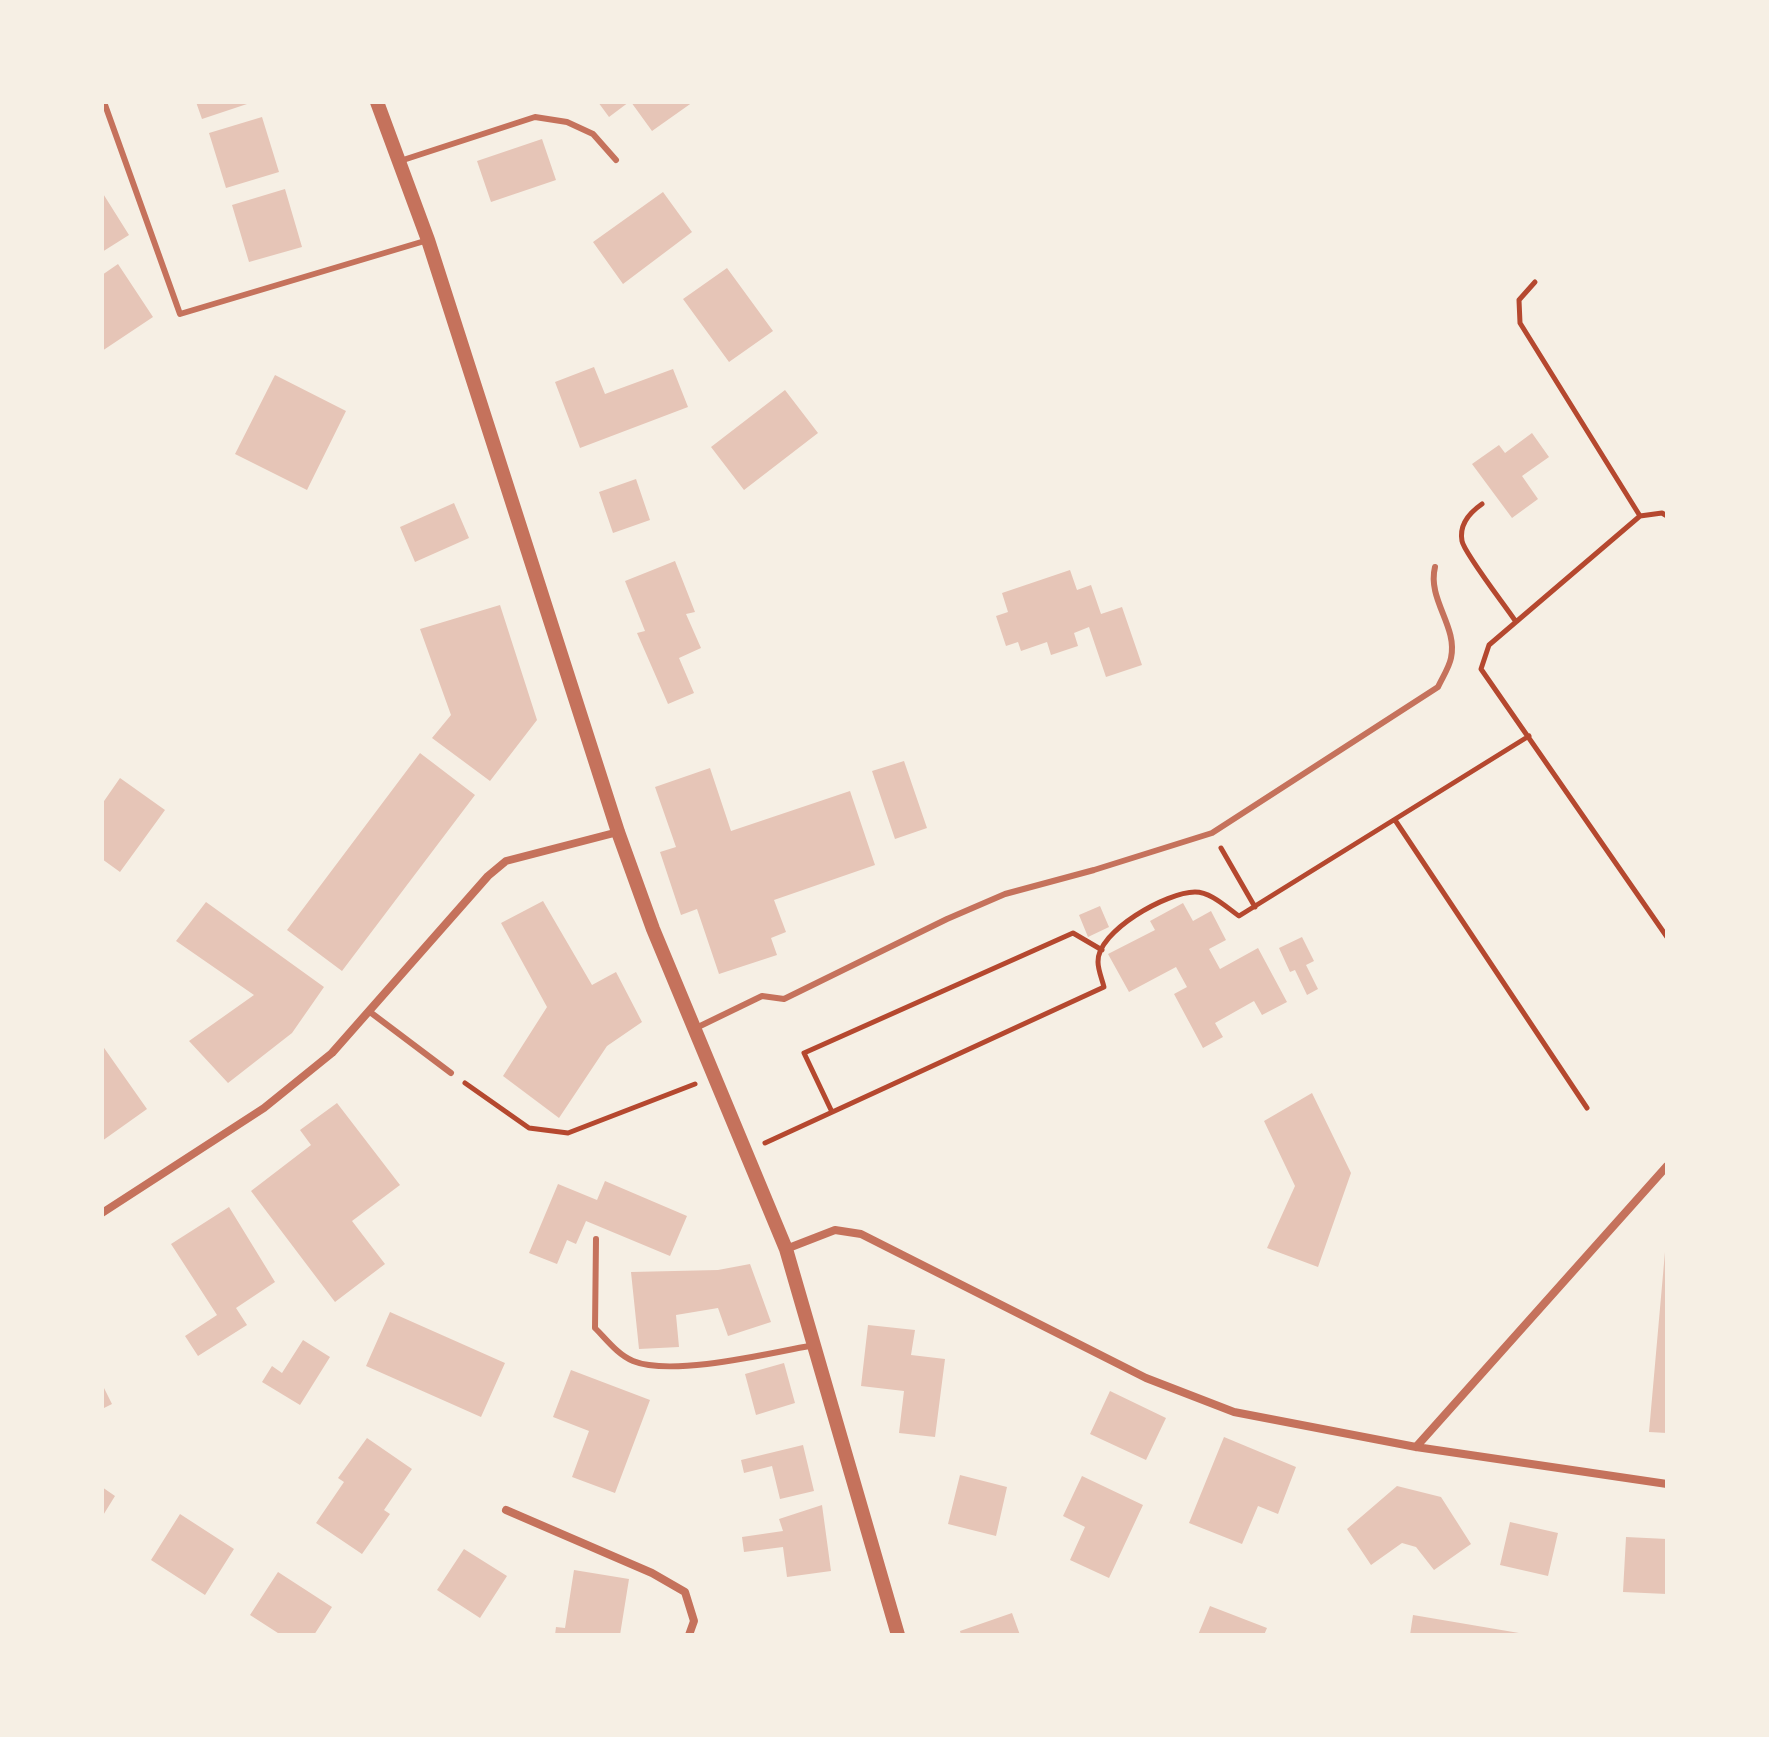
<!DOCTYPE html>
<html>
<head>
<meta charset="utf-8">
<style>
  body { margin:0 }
  #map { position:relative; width:1769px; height:1737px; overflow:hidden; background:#f6efe4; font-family:"Asap Condensed",sans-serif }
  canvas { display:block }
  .frame { position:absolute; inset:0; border:104px solid #f6efe4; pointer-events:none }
</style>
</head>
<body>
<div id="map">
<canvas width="1769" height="1737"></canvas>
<div class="frame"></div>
</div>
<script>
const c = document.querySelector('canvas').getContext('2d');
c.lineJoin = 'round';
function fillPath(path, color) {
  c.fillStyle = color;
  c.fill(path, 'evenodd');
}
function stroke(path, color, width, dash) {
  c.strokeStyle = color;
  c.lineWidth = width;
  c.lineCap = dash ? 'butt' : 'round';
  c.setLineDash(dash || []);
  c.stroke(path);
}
fillPath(new Path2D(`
  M 196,102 L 250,102 L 250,103 L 202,119 Z
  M 598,102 L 629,102 L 609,117 Z
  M 631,102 L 693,102 L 652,131 Z
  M 262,117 L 279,172 L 226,188 L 209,133 Z
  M 542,139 L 556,180 L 491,202 L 477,161 Z
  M 285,189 L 302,247 L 249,262 L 232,205 Z
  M 102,192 L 129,235 L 102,252 Z
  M 663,192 L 692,232 L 623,284 L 593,242 Z
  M 118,264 L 153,317 L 102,351 L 102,275 Z
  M 727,268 L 773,331 L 729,362 L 683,299 Z
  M 594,367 L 605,394 L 673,369 L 688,407 L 580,448 L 555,382 Z
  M 275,375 L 346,411 L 307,490 L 235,454 Z
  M 785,390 L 818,433 L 744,490 L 711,447 Z
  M 1532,433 L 1549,457 L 1522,476 L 1538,499 L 1512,518 L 1472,464 L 1499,445 L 1505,453 Z
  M 636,479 L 650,520 L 613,533 L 599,492 Z
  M 454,503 L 469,538 L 415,562 L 400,527 Z
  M 675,561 L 695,612 L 686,614 L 701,648 L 679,658 L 694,693 L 668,704 L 637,633 L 645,631 L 625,581 Z
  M 1070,570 L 1077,590 L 1091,585 L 1101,614 L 1122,607 L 1142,665 L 1106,677 L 1089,627 L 1074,633 L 1078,646 L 1051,655 L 1047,642 L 1021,651 L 1018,642 L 1006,646 L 996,616 L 1008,612 L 1002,593 Z
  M 500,605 L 537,720 L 490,781 L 432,738 L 451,715 L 420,629 Z
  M 420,753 L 475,795 L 342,971 L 287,930 Z
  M 904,761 L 927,828 L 895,839 L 872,771 Z
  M 710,768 L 731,831 L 850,791 L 875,865 L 774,900 L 786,932 L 771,938 L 777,955 L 719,974 L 697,909 L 681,915 L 660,852 L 676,847 L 655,787 Z
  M 120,778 L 165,810 L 120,872 L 102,859 L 102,804 Z
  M 543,901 L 592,985 L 616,972 L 642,1022 L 607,1046 L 559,1118 L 503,1076 L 547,1007 L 501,923 Z
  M 206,902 L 324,987 L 292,1033 L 228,1083 L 189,1041 L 254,995 L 176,941 Z
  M 1183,903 L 1193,921 L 1211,911 L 1226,940 L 1209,949 L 1220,969 L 1258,948 L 1287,1002 L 1262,1015 L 1254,1001 L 1215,1023 L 1223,1037 L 1203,1048 L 1174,994 L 1187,987 L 1176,967 L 1129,992 L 1108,954 L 1155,930 L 1150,921 Z
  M 1100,906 L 1109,927 L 1088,937 L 1079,915 Z
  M 1302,937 L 1314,961 L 1306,965 L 1318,989 L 1307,995 L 1295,970 L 1290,972 L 1279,948 Z
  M 102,1045 L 147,1109 L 102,1141 Z
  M 1312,1093 L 1351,1173 L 1318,1267 L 1267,1248 L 1295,1186 L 1264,1121 Z
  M 337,1103 L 400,1185 L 352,1221 L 385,1264 L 335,1302 L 251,1191 L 311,1145 L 300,1130 Z
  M 605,1181 L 687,1216 L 670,1256 L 586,1221 L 576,1244 L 567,1240 L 557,1264 L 529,1253 L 558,1184 L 597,1200 Z
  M 229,1207 L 275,1282 L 236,1308 L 247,1325 L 198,1356 L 185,1336 L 217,1315 L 171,1244 Z
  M 1665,1252 L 1667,1253 L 1667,1433 L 1649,1432 Z
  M 750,1264 L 771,1322 L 728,1336 L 718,1308 L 676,1315 L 679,1347 L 639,1349 L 631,1272 L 718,1270 Z
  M 390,1312 L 505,1363 L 481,1417 L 366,1366 Z
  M 868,1325 L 915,1330 L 911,1355 L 945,1359 L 935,1437 L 899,1433 L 904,1391 L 861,1386 Z
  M 303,1340 L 330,1357 L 300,1405 L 262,1382 L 272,1366 L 282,1373 Z
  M 784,1363 L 795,1403 L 756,1415 L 745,1374 Z
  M 571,1370 L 650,1400 L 615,1493 L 572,1477 L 589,1431 L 553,1417 Z
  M 102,1384 L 112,1404 L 102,1409 Z
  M 1110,1391 L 1166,1418 L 1146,1460 L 1090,1434 Z
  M 1224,1437 L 1296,1467 L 1278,1514 L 1258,1506 L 1242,1544 L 1189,1523 Z
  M 367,1438 L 412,1469 L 384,1510 L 390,1514 L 362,1554 L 316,1523 L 344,1482 L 338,1478 Z
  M 803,1445 L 814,1491 L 780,1499 L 772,1466 L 744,1473 L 741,1460 Z
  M 960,1475 L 1007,1487 L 996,1536 L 948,1524 Z
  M 1082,1476 L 1143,1505 L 1109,1578 L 1070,1560 L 1085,1527 L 1063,1516 Z
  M 1397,1486 L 1441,1497 L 1471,1544 L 1434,1570 L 1416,1547 L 1402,1543 L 1371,1565 L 1347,1529 Z
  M 102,1487 L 115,1496 L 102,1517 Z
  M 822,1505 L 831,1571 L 787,1577 L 783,1547 L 744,1552 L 742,1537 L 783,1531 L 779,1519 Z
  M 180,1514 L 234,1549 L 205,1595 L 151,1560 Z
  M 1510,1522 L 1558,1533 L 1548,1576 L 1500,1565 Z
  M 1626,1537 L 1667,1539 L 1667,1594 L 1623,1592 Z
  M 464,1549 L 507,1576 L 480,1618 L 437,1590 Z
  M 574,1570 L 629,1579 L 620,1635 L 555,1635 L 556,1627 L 565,1628 Z
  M 278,1572 L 332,1607 L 314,1635 L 281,1635 L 250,1615 Z
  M 1210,1606 L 1267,1628 L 1264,1635 L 1198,1635 Z
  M 1012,1613 L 1020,1635 L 961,1635 L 960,1631 Z
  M 1413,1615 L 1519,1633 L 1519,1635 L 1410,1635 Z`), '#e6c5b7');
stroke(new Path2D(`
  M 1535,282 L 1519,300 L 1520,323 L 1640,516
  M 1482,504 C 1469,513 1459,525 1462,541 C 1464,553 1507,608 1516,622
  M 1667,516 L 1662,513 L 1640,516 L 1489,645 L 1481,669 L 1667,937
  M 1395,820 L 1587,1108
  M 1221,848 L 1255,907
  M 465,1083 L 529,1128 L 568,1133 L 695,1084
  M 832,1112 L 804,1053 L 1073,933 L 1102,950
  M 765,1143 L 1104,987 C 1102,979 1098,970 1098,962 C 1097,931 1167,892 1195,892 C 1211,892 1226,907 1239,916 L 1529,736`), '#b5482f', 5);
stroke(new Path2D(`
  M 104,102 L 180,314 L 428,240
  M 400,161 L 535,117 L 567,122 L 593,134 L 616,160
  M 370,1012 L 451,1073
  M 696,1028 L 762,996 L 784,999 L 947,919 L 1005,894 L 1094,870 L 1212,833 L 1438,687 C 1442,678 1449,668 1451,658 C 1458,626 1427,600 1435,567
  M 596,1239 L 595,1328 C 607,1340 618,1355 633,1361 C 672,1377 771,1353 814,1345`), '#c5725c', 6);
stroke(new Path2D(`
  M 102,1213 L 264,1108 L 332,1053 L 488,876 L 506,861 L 618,832
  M 786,1249 L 835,1230 L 861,1234 L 1146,1378 L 1234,1412 L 1416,1447 L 1667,1484
  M 1416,1447 L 1667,1166
  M 506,1510 L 652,1573 L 685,1592 L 694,1621 L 689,1635`), '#c5725c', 8);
stroke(new Path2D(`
  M 377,102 L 428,240 L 618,832 L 653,929 L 786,1249 L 898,1635`), '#c5725c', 14);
</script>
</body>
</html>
